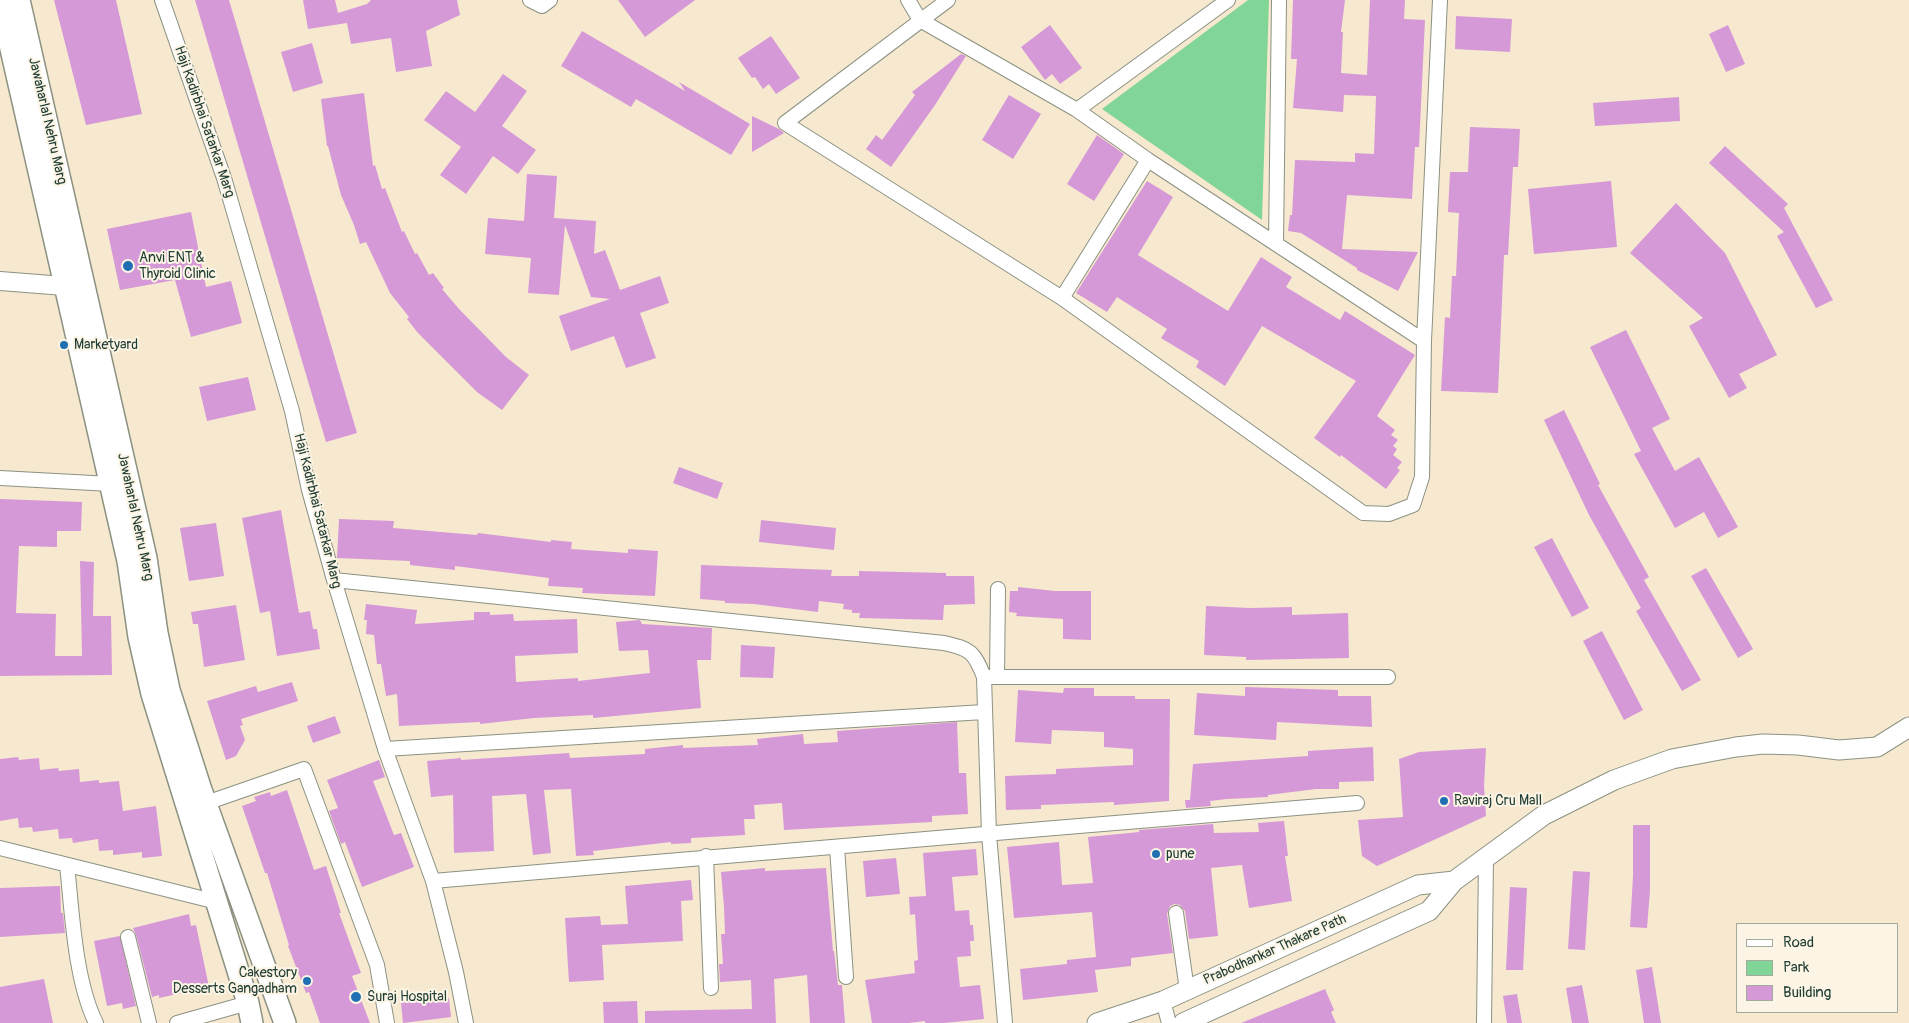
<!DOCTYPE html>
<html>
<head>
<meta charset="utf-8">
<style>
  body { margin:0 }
  #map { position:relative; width:1909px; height:1023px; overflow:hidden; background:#f7e8d0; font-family:Pangolin,sans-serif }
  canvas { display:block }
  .legend { position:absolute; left:1736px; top:923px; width:162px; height:90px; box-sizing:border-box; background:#fcf5e5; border:1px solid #a4ab9e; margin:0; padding:6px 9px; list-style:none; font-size:15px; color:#1f3d34 }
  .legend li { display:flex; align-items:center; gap:10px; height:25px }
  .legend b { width:25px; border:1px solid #a4ab9e }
</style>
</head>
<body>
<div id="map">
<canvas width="1909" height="1023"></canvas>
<ul class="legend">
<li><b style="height:6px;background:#fff"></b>Road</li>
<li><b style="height:14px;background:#81d597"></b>Park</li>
<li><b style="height:14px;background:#d699d7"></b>Building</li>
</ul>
</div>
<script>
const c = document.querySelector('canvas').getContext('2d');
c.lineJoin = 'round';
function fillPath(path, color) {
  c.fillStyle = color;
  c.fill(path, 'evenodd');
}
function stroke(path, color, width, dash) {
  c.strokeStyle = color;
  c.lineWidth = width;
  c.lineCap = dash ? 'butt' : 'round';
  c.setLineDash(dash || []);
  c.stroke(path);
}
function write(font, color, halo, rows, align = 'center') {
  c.font = font + ' Pangolin,sans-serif';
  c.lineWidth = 4;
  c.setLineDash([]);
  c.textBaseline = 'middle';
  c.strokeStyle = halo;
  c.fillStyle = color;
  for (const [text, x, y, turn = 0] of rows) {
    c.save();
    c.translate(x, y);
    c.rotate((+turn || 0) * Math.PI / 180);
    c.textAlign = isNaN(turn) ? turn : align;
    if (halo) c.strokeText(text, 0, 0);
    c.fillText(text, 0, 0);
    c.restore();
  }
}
fillPath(new Path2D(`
  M 1248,0 L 1269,0 L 1262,220 L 1102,109 Z`), '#81d597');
fillPath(new Path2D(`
  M 54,0 L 116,0 L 142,114 L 86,125 Z
  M 195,0 L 229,0 L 357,433 L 326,442 Z
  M 303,0 L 335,0 L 338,13 L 367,4 L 371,0 L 457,0 L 460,15 L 426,31 L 432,66 L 396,72 L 391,38 L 351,44 L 347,23 L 308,29 Z
  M 618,0 L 695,0 L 645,37 Z
  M 1293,0 L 1345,0 L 1341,32 L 1343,32 L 1341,73 L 1367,75 L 1370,0 L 1405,0 L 1404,19 L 1425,20 L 1419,147 L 1415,147 L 1412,199 L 1347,195 L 1342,249 L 1418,252 L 1398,291 L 1357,270 L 1357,268 L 1301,233 L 1288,231 L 1290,215 L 1292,215 L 1295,160 L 1355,162 L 1355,153 L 1374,154 L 1376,96 L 1344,95 L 1343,112 L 1293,108 L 1297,59 L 1291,59 Z
  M 1456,16 L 1512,19 L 1510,52 L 1455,49 Z
  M 1050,25 L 1082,68 L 1060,84 L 1052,74 L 1045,80 L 1021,47 Z
  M 1728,25 L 1745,64 L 1726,72 L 1709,34 Z
  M 582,31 L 685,91 L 679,82 L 750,124 L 731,155 L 636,99 L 631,107 L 561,66 Z
  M 771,36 L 800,78 L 776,94 L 769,84 L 763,89 L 755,77 L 752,78 L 738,58 Z
  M 312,43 L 323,83 L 293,92 L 281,52 Z
  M 961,54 L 966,56 L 935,105 L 891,167 L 866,149 L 876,135 L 882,140 L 915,95 L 912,92 Z
  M 503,74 L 527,91 L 502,126 L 536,150 L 518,174 L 493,156 L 466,194 L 440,175 L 461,147 L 424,120 L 446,91 L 475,112 Z
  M 364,93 L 373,166 L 375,165 L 382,189 L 385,188 L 402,232 L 404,231 L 415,254 L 417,253 L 429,275 L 433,273 L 444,288 L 442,289 L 459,309 L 506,357 L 529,375 L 502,410 L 477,392 L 418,333 L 407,319 L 409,317 L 390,293 L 366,242 L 360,244 L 354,225 L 341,195 L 328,146 L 327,146 L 321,99 Z
  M 1009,95 L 1041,114 L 1013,159 L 982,140 Z
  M 1679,97 L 1680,121 L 1595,126 L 1593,103 Z
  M 752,116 L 779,129 L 784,133 L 752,152 Z
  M 1470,127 L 1520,129 L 1518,167 L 1513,167 L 1508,255 L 1504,255 L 1498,393 L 1441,391 L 1445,317 L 1450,318 L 1452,276 L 1456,276 L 1459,213 L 1448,212 L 1450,172 L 1468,172 Z
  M 1097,135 L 1124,154 L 1094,201 L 1067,184 Z
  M 1725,146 L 1788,204 L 1784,208 L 1833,300 L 1816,308 L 1777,236 L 1784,232 L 1709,163 Z
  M 527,174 L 557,176 L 554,218 L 596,221 L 594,254 L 605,250 L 620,290 L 660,276 L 669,303 L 640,313 L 656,358 L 626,368 L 614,336 L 571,351 L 559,316 L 610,299 L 591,297 L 565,225 L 559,295 L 528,293 L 531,258 L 485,254 L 488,218 L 524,221 Z
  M 1147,181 L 1173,197 L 1138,255 L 1228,311 L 1261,257 L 1292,277 L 1286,287 L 1340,320 L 1345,311 L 1415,355 L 1377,416 L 1395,430 L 1391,435 L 1398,440 L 1393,446 L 1397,449 L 1393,455 L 1402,462 L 1397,468 L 1400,470 L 1386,489 L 1341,455 L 1340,457 L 1314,438 L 1356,381 L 1262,326 L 1225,386 L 1196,367 L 1199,361 L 1161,338 L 1167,329 L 1117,297 L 1107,312 L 1076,293 Z
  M 1611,181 L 1617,247 L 1534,254 L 1528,189 Z
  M 1676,203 L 1725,253 L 1777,355 L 1739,374 L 1747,388 L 1729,398 L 1689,326 L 1703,318 L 1630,253 Z
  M 191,212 L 206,287 L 231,281 L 242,323 L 191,337 L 175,280 L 120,290 L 107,229 Z
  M 1626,330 L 1670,419 L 1652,428 L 1675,471 L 1699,457 L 1738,527 L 1718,538 L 1704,512 L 1675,528 L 1634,454 L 1641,451 L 1590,347 Z
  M 248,377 L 256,410 L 207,421 L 199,387 Z
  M 1564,410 L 1600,484 L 1598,485 L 1649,577 L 1644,580 L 1701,680 L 1682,691 L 1636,611 L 1641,608 L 1589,515 L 1544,420 Z
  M 679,467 L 723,483 L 717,499 L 673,483 Z
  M 0,499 L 82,502 L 81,531 L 57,531 L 57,547 L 19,546 L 16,613 L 56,614 L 55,656 L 82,656 L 80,561 L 94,562 L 93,616 L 111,616 L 112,675 L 0,676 Z
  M 281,510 L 299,613 L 310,611 L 313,629 L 317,629 L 320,649 L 277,656 L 270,611 L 260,613 L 242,518 Z
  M 339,519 L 394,521 L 393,528 L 477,535 L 478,533 L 551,542 L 551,540 L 572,542 L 571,549 L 628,553 L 628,549 L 658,551 L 655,596 L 582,593 L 583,588 L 548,586 L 549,578 L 455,566 L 455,570 L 410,565 L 410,561 L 337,558 Z
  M 761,520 L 836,528 L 834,550 L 759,542 Z
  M 216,523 L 224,576 L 189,581 L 180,528 Z
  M 1552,538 L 1589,608 L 1572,617 L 1534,547 Z
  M 701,565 L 832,570 L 831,576 L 859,576 L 859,571 L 946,573 L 946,576 L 974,576 L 975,604 L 944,605 L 943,620 L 859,618 L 860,613 L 852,613 L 852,610 L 843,609 L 844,604 L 819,601 L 818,612 L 754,604 L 725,603 L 725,601 L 700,599 Z
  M 1706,568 L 1753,649 L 1738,658 L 1691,576 Z
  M 1018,587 L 1055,591 L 1091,591 L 1091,640 L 1063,639 L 1063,619 L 1016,616 L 1017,613 L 1009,612 L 1010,591 L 1018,591 Z
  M 366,604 L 417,610 L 415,624 L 474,620 L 474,612 L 490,612 L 490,615 L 513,614 L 514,621 L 577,619 L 578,653 L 515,656 L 516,682 L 578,678 L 578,681 L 650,673 L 648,650 L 619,651 L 616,622 L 640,620 L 642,624 L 712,628 L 711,660 L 697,660 L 701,708 L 593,718 L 593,715 L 534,718 L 480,724 L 480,722 L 399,726 L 397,694 L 386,696 L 381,664 L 377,664 L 374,635 L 366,634 L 367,620 L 364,620 Z
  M 236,605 L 245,660 L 204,667 L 198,624 L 193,624 L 191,612 Z
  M 1206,606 L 1250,608 L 1292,607 L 1292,615 L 1348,613 L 1349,658 L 1246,660 L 1246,657 L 1204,655 Z
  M 1602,631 L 1643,710 L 1624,720 L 1583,641 Z
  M 741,645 L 775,647 L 773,678 L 740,677 Z
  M 292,682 L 298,701 L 241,719 L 243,725 L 240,726 L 245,740 L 236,756 L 226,760 L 207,701 L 256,686 L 258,692 Z
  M 1245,687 L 1338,690 L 1338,696 L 1371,696 L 1372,727 L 1277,722 L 1276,740 L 1194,735 L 1197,693 L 1245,696 Z
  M 1064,688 L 1094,688 L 1094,696 L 1135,696 L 1135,699 L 1170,699 L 1169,801 L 1114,805 L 1114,802 L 1041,805 L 1041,809 L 1006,810 L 1005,776 L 1056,774 L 1056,769 L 1133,765 L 1133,749 L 1104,747 L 1104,732 L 1052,730 L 1051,744 L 1015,742 L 1018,690 L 1063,693 Z
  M 335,716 L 341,733 L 313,743 L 307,726 Z
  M 957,722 L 959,773 L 966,773 L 968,814 L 932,816 L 932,822 L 784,830 L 782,803 L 754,805 L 755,819 L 744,819 L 745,835 L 691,838 L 691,843 L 671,844 L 671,842 L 593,851 L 594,855 L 576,856 L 571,789 L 544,790 L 551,853 L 533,855 L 526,794 L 492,796 L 494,851 L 454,853 L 453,795 L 431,797 L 427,761 L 461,758 L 461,760 L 569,753 L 570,758 L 645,754 L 645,749 L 683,745 L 683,748 L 758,745 L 757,739 L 803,734 L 804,744 L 838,742 L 837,731 Z
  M 1373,747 L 1374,781 L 1339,782 L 1339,789 L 1316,789 L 1268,795 L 1268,797 L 1227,799 L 1210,801 L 1211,806 L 1186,808 L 1185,800 L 1190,800 L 1193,764 L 1308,756 L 1308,751 Z
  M 1486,748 L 1484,786 L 1486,816 L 1377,866 L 1362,856 L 1358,820 L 1403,817 L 1399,759 L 1419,752 Z
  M 18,757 L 19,760 L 39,758 L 40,770 L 58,768 L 59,771 L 79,769 L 80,782 L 99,780 L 99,783 L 119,781 L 123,811 L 156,806 L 162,856 L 142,858 L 142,852 L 113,855 L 113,850 L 99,851 L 98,839 L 73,843 L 72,838 L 59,839 L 58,829 L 33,832 L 32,827 L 19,828 L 18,818 L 0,821 L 0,759 Z
  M 379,760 L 385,777 L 373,781 L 394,835 L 401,833 L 414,867 L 362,887 L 345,842 L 341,844 L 329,811 L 338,808 L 327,780 Z
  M 287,790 L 314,870 L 326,866 L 341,913 L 339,913 L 361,973 L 352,976 L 370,1023 L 320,1023 L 309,992 L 306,993 L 288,946 L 289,945 L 267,873 L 265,873 L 242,806 L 256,801 L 254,797 L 270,792 L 271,796 Z
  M 1284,821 L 1288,856 L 1285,856 L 1292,901 L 1249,908 L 1242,865 L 1211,868 L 1218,936 L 1189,939 L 1185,911 L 1180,905 L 1174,904 L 1170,906 L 1167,914 L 1173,953 L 1131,958 L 1131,966 L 1095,970 L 1098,992 L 1023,1000 L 1020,969 L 1067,964 L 1067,960 L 1096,957 L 1092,912 L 1014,918 L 1007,847 L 1059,842 L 1062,885 L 1093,883 L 1088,837 L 1139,832 L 1139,830 L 1213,824 L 1214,833 L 1259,832 L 1258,823 Z
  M 1633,825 L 1650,825 L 1650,891 L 1647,928 L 1630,927 L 1633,876 Z
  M 976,849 L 978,875 L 952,877 L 955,911 L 969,910 L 970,925 L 973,925 L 974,941 L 970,941 L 971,956 L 957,957 L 960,987 L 980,985 L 984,1019 L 944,1023 L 925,1023 L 925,1021 L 909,1023 L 872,1023 L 865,980 L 915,973 L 914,961 L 918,960 L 915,914 L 910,915 L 909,897 L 926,896 L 923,853 Z
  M 896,858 L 900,894 L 866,897 L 863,861 Z
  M 765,868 L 765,871 L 826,868 L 833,951 L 834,951 L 838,985 L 842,985 L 845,1023 L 810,1023 L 807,975 L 774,979 L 776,1023 L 645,1023 L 645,1011 L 752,1009 L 751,980 L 720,982 L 719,964 L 723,964 L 721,934 L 725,934 L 724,907 L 721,872 Z
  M 1573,871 L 1590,872 L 1585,950 L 1568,949 Z
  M 691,880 L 693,900 L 681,901 L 683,941 L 602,945 L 604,980 L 569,982 L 565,918 L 600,916 L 601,925 L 628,924 L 625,886 Z
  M 60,886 L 61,913 L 63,913 L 65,933 L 0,937 L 0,888 Z
  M 1510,887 L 1527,888 L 1523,970 L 1506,970 Z
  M 189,914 L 191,926 L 196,925 L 209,987 L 159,998 L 159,995 L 152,997 L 136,935 L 133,928 Z
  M 120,936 L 136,1006 L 123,1009 L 122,1003 L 107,1006 L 94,941 Z
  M 1652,967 L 1661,1023 L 1644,1023 L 1636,970 Z
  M 44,979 L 53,1023 L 0,1023 L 0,987 Z
  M 1582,985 L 1589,1023 L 1572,1023 L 1566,988 Z
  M 1325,989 L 1334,1010 L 1331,1012 L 1336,1023 L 1241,1023 Z
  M 1517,994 L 1522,1023 L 1507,1023 L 1503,996 Z
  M 449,998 L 451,1017 L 403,1023 L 401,1003 Z
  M 637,1001 L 638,1023 L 604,1023 L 603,1002 Z`), '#d699d7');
const minor = new Path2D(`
  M 162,0 L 224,178 L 292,411 L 309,490 L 334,580 L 385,749 L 433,881 L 456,972 L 466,1023
  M 530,0 L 542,6 L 550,0
  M 908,0 L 920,20 L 1077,110 L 1148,160 L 1424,341
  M 948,0 L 785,123 L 1062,298 L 1363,513 L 1389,514 L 1413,505 L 1422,477 L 1424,341 L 1440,0
  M 1077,110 L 1228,0
  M 1276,244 L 1279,0
  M 1062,298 L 1148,160
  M 0,478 L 111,484
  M 334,580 L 944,643 C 970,649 974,651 984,677 L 1388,677
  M 984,677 L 989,834 L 1005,1023
  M 997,677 L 998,589
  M 385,749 L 984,712
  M 206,803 L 304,769 L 377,965 L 387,1023
  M 837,847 L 846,977
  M 0,848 L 217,902
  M 706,856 L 711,988
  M 67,865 C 72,912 75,981 96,1023
  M 433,881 C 740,853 1049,829 1357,803
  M 1176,913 L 1187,990
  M 128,937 L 149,1023
  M 1163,1001 L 1169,1023
  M 177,1023 L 248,1003
  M 1484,1023 L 1486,858`);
const tertiary = new Path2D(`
  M 0,281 L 77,287`);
const secondary = new Path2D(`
  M 1097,1023 L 1163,1001 L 1418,885 L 1454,881
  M 1183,1023 L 1429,911 L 1454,881 L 1544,815 L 1614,780 L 1672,759 L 1736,747 L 1763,744 L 1798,745 L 1839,750 L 1877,747 L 1909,727`);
const primary = new Path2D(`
  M 19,0 L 146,558 L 157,633 L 169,690 L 200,787 L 285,1023
  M 0,1 L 128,561 L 139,637 L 152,694 L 248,1003 L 252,1023`);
stroke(minor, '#8b9282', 16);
stroke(tertiary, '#8b9282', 20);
stroke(secondary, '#8b9282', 21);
stroke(primary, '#8b9282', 24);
stroke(minor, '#fff', 14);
stroke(tertiary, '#fff', 18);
stroke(secondary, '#fff', 19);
stroke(primary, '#fff', 21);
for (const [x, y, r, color] of [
  [128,266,6,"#1f6fb2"],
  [64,345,5,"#1f6fb2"],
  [1444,801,5,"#1f6fb2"],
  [1156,854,5,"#1f6fb2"],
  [307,981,5,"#1f6fb2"],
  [356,997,6,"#1f6fb2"]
]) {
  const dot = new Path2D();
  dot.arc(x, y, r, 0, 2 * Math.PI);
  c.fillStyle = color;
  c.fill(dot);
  stroke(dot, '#fcf5e5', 2);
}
write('14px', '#1f3d34', '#fcf5e5', [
  ["Jawaharlal Nehru Marg",47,121,77],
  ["Haji Kadirbhai Satarkar Marg",204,122,71],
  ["Haji Kadirbhai Satarkar Marg",317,511,76],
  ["Jawaharlal Nehru Marg",135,517,78],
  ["Prabodhankar Thakare Path",1275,950,-24]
]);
write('14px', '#1f3d34', '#fcf5e5', [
  ["Anvi ENT &",139,258],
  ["Thyroid Clinic",139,274],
  ["Marketyard",74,345],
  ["Raviraj Cru Mall",1454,801],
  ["pune",1166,854],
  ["Cakestory",297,973,"right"],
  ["Desserts Gangadham",297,989,"right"],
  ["Suraj Hospital",367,997]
], 'left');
</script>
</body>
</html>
